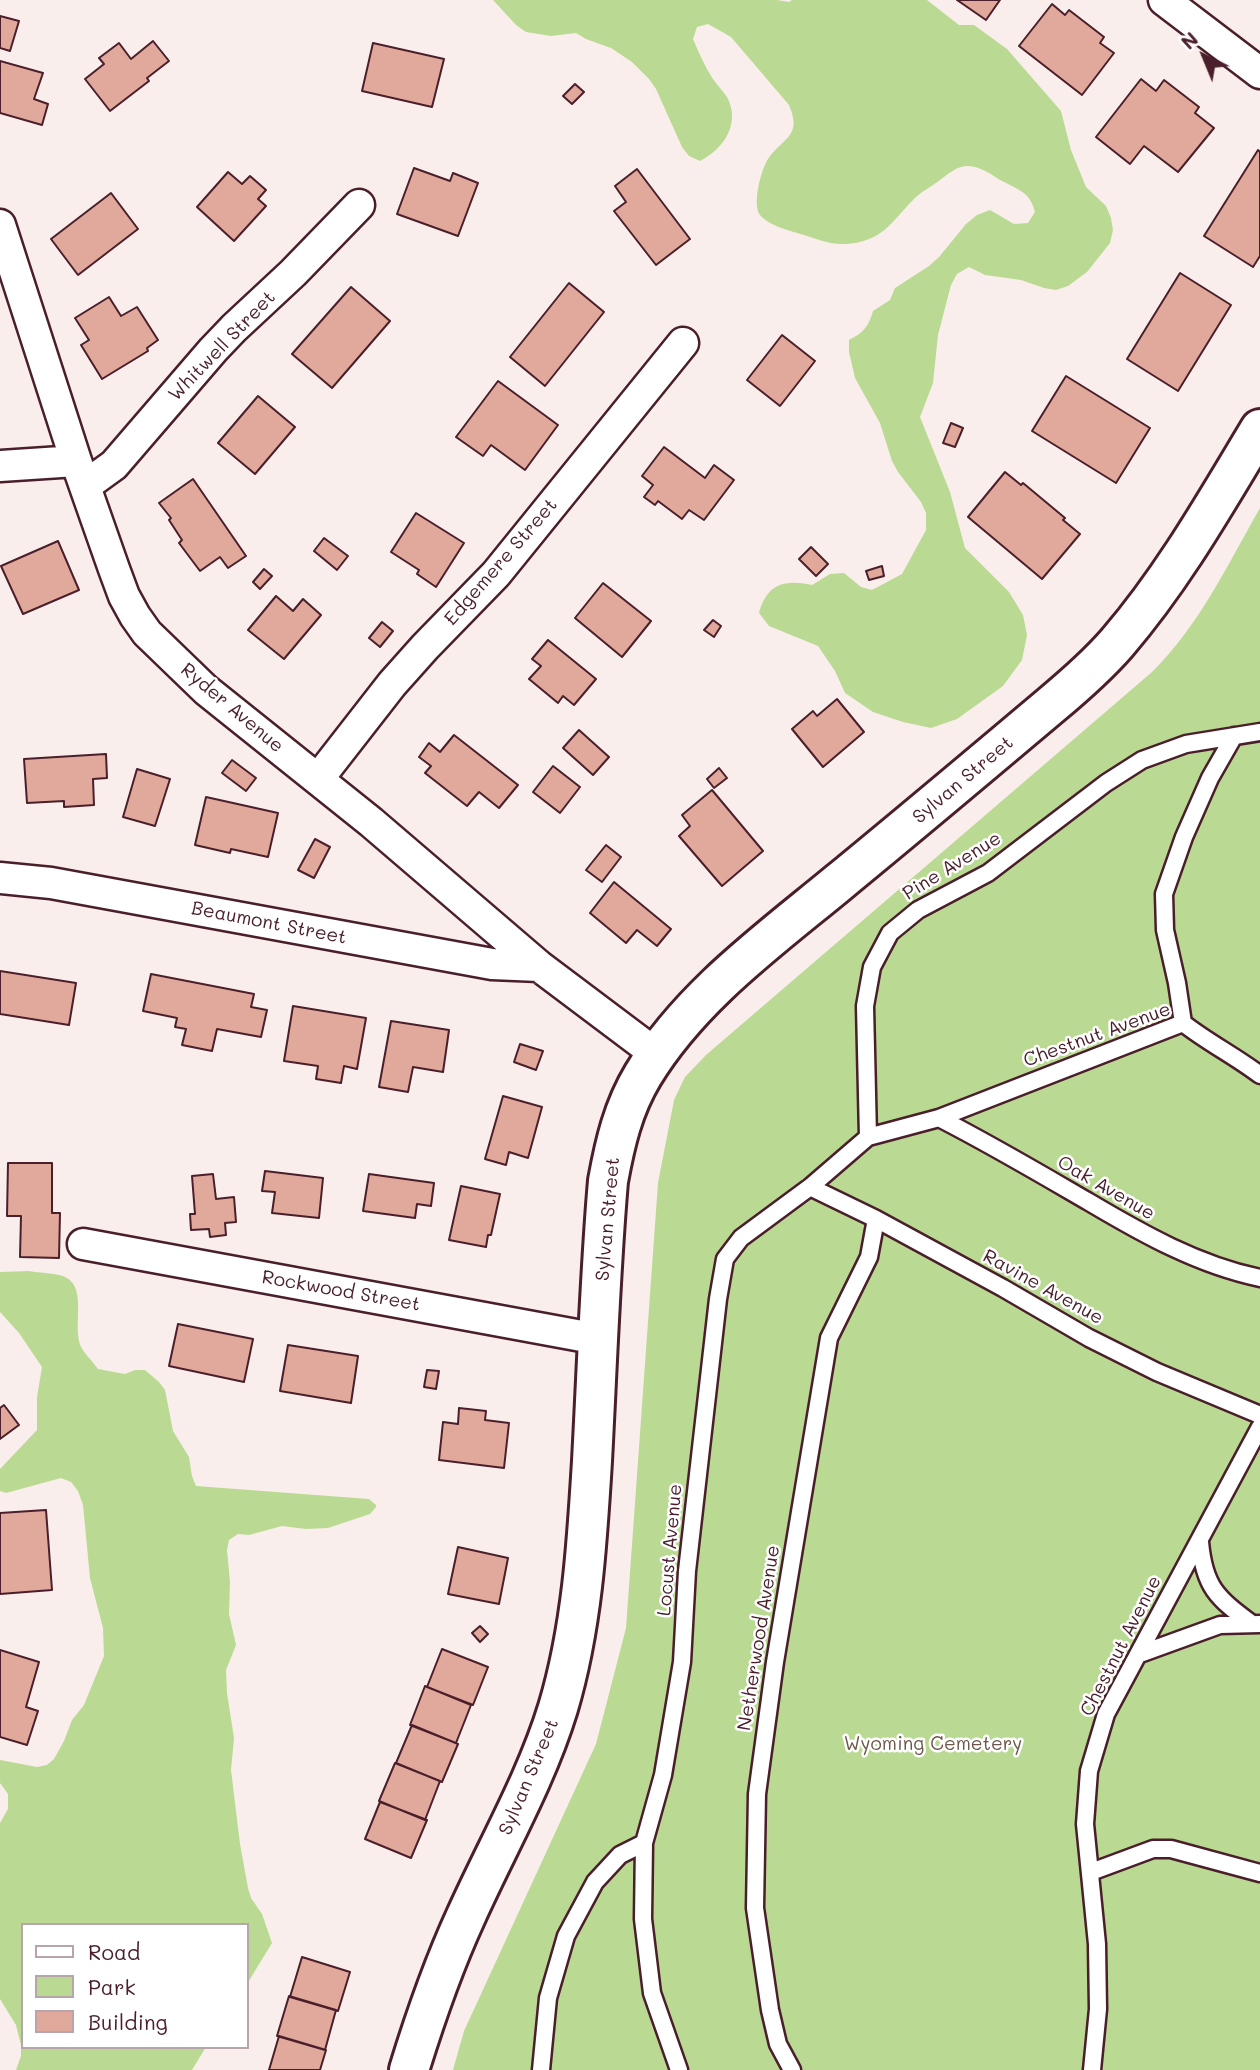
<!DOCTYPE html>
<html>
<head>
<meta charset="utf-8">
<style>
  body { margin:0 }
  #map { position:relative; width:1260px; height:2070px; overflow:hidden; background:#f9eeeb; font-family:Mali,sans-serif }
  canvas { display:block }
  .legend { position:absolute; left:21px; top:1923px; width:228px; height:126px; box-sizing:border-box; background:#fff; border:2px solid #b7a5aa; margin:0; padding:9px 12px; list-style:none; font-size:21px; color:#4a1f2b }
  .legend li { display:flex; align-items:center; gap:14px; height:35px }
  .legend b { width:35px; border:2px solid #b7a5aa }
  .north { position:absolute; left:1169px; top:21px; width:70px; height:70px; -webkit-text-stroke:5px #fff; paint-order:stroke; rotate:317deg; font-size:19px; font-weight:700; line-height:28px; text-align:center; color:#4a1f2b }
  .north::after { content:''; display:block; margin:auto; width:24px; height:32px; background:#4a1f2b; clip-path:polygon(50% 0,100% 100%,50% 72%,0 100%) }
</style>
</head>
<body>
<div id="map">
<canvas width="1260" height="2070"></canvas>
<ul class="legend">
<li><b style="height:9px;background:#fff"></b>Road</li>
<li><b style="height:19px;background:#bada93"></b>Park</li>
<li><b style="height:19px;background:#e1a99b"></b>Building</li>
</ul>
<div class="north">N</div>
</div>
<script>
const c = document.querySelector('canvas').getContext('2d');
c.lineJoin = 'round';
function fillPath(path, color) {
  c.fillStyle = color;
  c.fill(path, 'evenodd');
}
function stroke(path, color, width, dash) {
  c.strokeStyle = color;
  c.lineWidth = width;
  c.lineCap = dash ? 'butt' : 'round';
  c.setLineDash(dash || []);
  c.stroke(path);
}
function write(font, color, halo, rows, align = 'center') {
  c.font = font + ' Mali,sans-serif';
  c.lineWidth = 5;
  c.setLineDash([]);
  c.textBaseline = 'middle';
  c.strokeStyle = halo;
  c.fillStyle = color;
  for (const [text, x, y, turn = 0] of rows) {
    c.save();
    c.translate(x, y);
    c.rotate((+turn || 0) * Math.PI / 180);
    c.textAlign = isNaN(turn) ? turn : align;
    if (halo) c.strokeText(text, 0, 0);
    c.fillText(text, 0, 0);
    c.restore();
  }
}
fillPath(new Path2D(`
  M 493,0 L 777,0 L 789,2 L 792,0 L 927,0 L 959,25 L 974,25 L 1007,49 L 1061,111 L 1071,150 L 1086,187 L 1106,206 L 1111,218 L 1113,230 L 1110,243 L 1087,272 L 1068,286 L 1056,290 L 1044,288 L 1021,280 L 985,275 L 969,267 L 957,274 L 951,285 L 938,335 L 933,383 L 920,417 L 950,492 L 965,548 L 1009,592 L 1023,615 L 1027,635 L 1022,660 L 1003,686 L 957,719 L 931,728 L 903,722 L 873,712 L 845,693 L 835,671 L 818,646 L 769,626 L 759,613 C 767,584 784,579 812,585 L 830,574 L 844,573 L 861,587 L 872,590 L 902,574 L 926,530 L 926,513 L 921,502 L 898,472 L 892,461 L 880,423 L 855,378 L 849,352 L 849,340 C 863,333 869,326 873,311 L 890,300 L 895,288 L 929,266 L 939,257 L 966,224 L 977,215 L 990,210 L 1014,224 L 1028,223 L 1035,212 C 1030,192 1019,190 1002,181 C 992,175 980,166 968,166 C 957,166 948,174 940,180 C 931,187 922,191 914,199 C 891,222 883,242 845,244 C 831,245 817,239 804,235 C 791,231 769,226 760,215 C 752,204 761,170 768,159 C 782,138 803,137 789,105 L 731,37 L 708,24 L 697,27 L 693,39 C 699,53 705,67 713,79 C 717,85 723,91 727,97 C 741,123 724,149 700,161 L 689,156 L 682,147 L 656,89 L 649,79 L 632,62 L 611,48 L 586,39 L 576,33 L 551,36 L 526,32 L 516,25 Z
  M 1260,508 L 1260,2070 L 453,2070 L 464,2031 L 596,1744 L 626,1628 L 658,1183 L 674,1100 L 685,1077 L 706,1055 L 1152,672 C 1199,626 1228,564 1260,508 Z
  M 29,1271 C 39,1273 59,1273 67,1278 C 87,1290 72,1327 81,1347 C 85,1354 93,1362 98,1369 L 125,1374 L 135,1370 L 145,1370 L 159,1382 L 165,1390 L 173,1431 L 189,1457 L 192,1476 L 196,1486 L 369,1499 L 376,1505 L 376,1507 L 370,1514 L 328,1528 L 306,1529 L 282,1526 L 249,1535 L 238,1534 L 229,1540 L 227,1550 L 230,1582 L 229,1614 L 236,1645 L 226,1670 L 227,1693 L 234,1738 L 231,1770 L 240,1844 L 248,1888 L 251,1898 L 262,1914 L 272,1943 L 247,1984 L 247,1925 L 23,1925 L 23,2047 L 206,2047 L 192,2070 L 16,2070 L 21,2056 L 21,2045 L 16,2025 L 0,1999 L 0,1823 L 8,1809 L 8,1794 L 0,1783 L 0,1760 L 37,1767 L 47,1765 L 54,1759 L 64,1741 L 72,1720 L 84,1705 L 104,1656 L 103,1628 L 90,1578 L 83,1505 L 78,1491 L 71,1482 L 61,1478 L 6,1493 L 0,1491 L 0,1469 L 37,1430 L 37,1397 L 42,1367 L 19,1333 L 0,1312 L 0,1272 Z`), '#bada93');
const building = new Path2D(`
  M 957,0 L 1000,0 L 986,20 Z
  M 1052,4 L 1065,15 L 1069,10 L 1104,37 L 1100,43 L 1114,53 L 1082,95 L 1019,46 Z
  M 0,16 L 19,21 L 10,51 L 0,48 Z
  M 153,41 L 169,61 L 147,78 L 149,81 L 110,111 L 85,79 L 104,64 L 99,58 L 119,43 L 131,59 Z
  M 373,43 L 444,59 L 432,107 L 362,91 Z
  M 0,61 L 43,73 L 34,99 L 48,104 L 42,125 L 0,113 Z
  M 1141,79 L 1156,91 L 1164,80 L 1199,107 L 1195,113 L 1214,128 L 1178,172 L 1144,146 L 1130,164 L 1096,137 Z
  M 575,84 L 584,92 L 572,104 L 563,96 Z
  M 1258,150 L 1260,152 L 1260,256 L 1253,267 L 1204,236 Z
  M 414,168 L 450,181 L 453,173 L 478,183 L 458,236 L 397,214 Z
  M 637,169 L 690,239 L 656,265 L 614,211 L 626,202 L 615,186 Z
  M 228,172 L 242,184 L 250,176 L 266,190 L 258,199 L 266,206 L 234,241 L 197,207 Z
  M 111,193 L 138,229 L 78,275 L 51,239 Z
  M 1180,273 L 1231,305 L 1178,391 L 1127,359 Z
  M 569,283 L 604,312 L 545,386 L 510,357 Z
  M 351,287 L 390,321 L 332,388 L 292,354 Z
  M 109,297 L 121,316 L 137,307 L 158,340 L 147,348 L 148,351 L 102,379 L 81,345 L 89,340 L 75,318 Z
  M 782,335 L 815,361 L 780,406 L 747,380 Z
  M 1066,376 L 1150,428 L 1116,483 L 1032,431 Z
  M 498,381 L 558,425 L 525,470 L 491,445 L 483,456 L 456,437 Z
  M 258,396 L 295,427 L 255,474 L 218,443 Z
  M 951,423 L 963,428 L 955,447 L 943,443 Z
  M 664,447 L 705,478 L 714,465 L 734,480 L 704,520 L 689,510 L 682,519 L 658,501 L 655,505 L 644,497 L 653,485 L 642,476 Z
  M 1005,472 L 1021,485 L 1023,483 L 1065,518 L 1063,520 L 1080,534 L 1042,579 L 968,517 Z
  M 193,479 L 246,556 L 228,568 L 220,557 L 200,571 L 179,543 L 182,540 L 169,520 L 171,518 L 159,503 Z
  M 416,513 L 464,543 L 436,587 L 417,574 L 419,570 L 391,552 Z
  M 324,538 L 348,556 L 337,570 L 314,551 Z
  M 58,541 L 79,590 L 23,614 L 1,566 Z
  M 811,547 L 828,564 L 816,576 L 799,559 Z
  M 882,566 L 884,576 L 869,580 L 866,571 Z
  M 264,569 L 272,576 L 260,589 L 253,582 Z
  M 603,583 L 651,621 L 622,657 L 575,618 Z
  M 276,596 L 293,611 L 303,599 L 321,615 L 284,659 L 248,630 Z
  M 713,620 L 721,626 L 714,637 L 704,630 Z
  M 382,622 L 393,631 L 380,647 L 369,638 Z
  M 548,640 L 596,679 L 574,705 L 563,696 L 558,703 L 529,679 L 541,666 L 532,659 Z
  M 837,699 L 864,732 L 823,767 L 792,729 L 813,711 L 817,716 Z
  M 579,730 L 609,757 L 593,775 L 563,748 Z
  M 454,735 L 518,785 L 499,808 L 479,792 L 467,806 L 425,773 L 431,766 L 419,757 L 429,743 L 440,752 Z
  M 106,754 L 107,778 L 93,779 L 94,805 L 64,807 L 64,801 L 27,803 L 24,759 Z
  M 232,760 L 256,778 L 246,791 L 222,773 Z
  M 553,766 L 580,787 L 560,813 L 533,792 Z
  M 719,768 L 727,778 L 714,788 L 707,779 Z
  M 137,769 L 170,779 L 155,826 L 123,817 Z
  M 712,790 L 763,851 L 722,886 L 679,836 L 690,826 L 682,815 Z
  M 206,797 L 278,813 L 268,857 L 231,849 L 230,853 L 195,845 Z
  M 315,839 L 330,847 L 314,878 L 298,870 Z
  M 606,845 L 621,857 L 602,882 L 586,870 Z
  M 614,882 L 671,929 L 657,946 L 637,930 L 626,943 L 590,913 Z
  M 0,971 L 76,983 L 69,1025 L 0,1014 Z
  M 151,974 L 254,994 L 251,1007 L 267,1010 L 261,1037 L 217,1029 L 212,1051 L 182,1045 L 186,1029 L 175,1027 L 177,1018 L 143,1011 Z
  M 293,1006 L 366,1018 L 357,1069 L 344,1066 L 341,1083 L 316,1079 L 318,1066 L 284,1061 Z
  M 391,1021 L 449,1030 L 443,1072 L 413,1067 L 408,1092 L 379,1087 Z
  M 520,1044 L 543,1051 L 536,1070 L 514,1062 Z
  M 503,1096 L 542,1107 L 528,1158 L 509,1152 L 506,1165 L 485,1159 Z
  M 8,1163 L 52,1163 L 52,1213 L 60,1213 L 59,1258 L 20,1257 L 21,1216 L 7,1216 Z
  M 265,1171 L 323,1178 L 319,1218 L 272,1213 L 275,1192 L 262,1191 Z
  M 213,1174 L 216,1199 L 234,1197 L 236,1222 L 225,1223 L 226,1235 L 210,1237 L 209,1229 L 191,1230 L 190,1214 L 195,1214 L 192,1176 Z
  M 369,1174 L 434,1183 L 431,1206 L 417,1204 L 415,1218 L 363,1211 Z
  M 461,1186 L 500,1194 L 491,1235 L 488,1235 L 486,1247 L 449,1240 Z
  M 178,1324 L 253,1339 L 244,1382 L 169,1366 Z
  M 288,1345 L 358,1356 L 351,1403 L 280,1391 Z
  M 427,1370 L 439,1371 L 436,1389 L 424,1387 Z
  M 4,1405 L 19,1425 L 0,1439 L 0,1408 Z
  M 459,1408 L 486,1411 L 485,1420 L 509,1423 L 504,1468 L 439,1460 L 443,1422 L 458,1424 Z
  M 46,1510 L 52,1590 L 0,1594 L 0,1513 Z
  M 458,1547 L 508,1558 L 499,1604 L 448,1594 Z
  M 480,1626 L 488,1634 L 480,1642 L 472,1633 Z
  M 442,1649 L 488,1667 L 473,1705 L 427,1687 Z
  M 0,1650 L 39,1662 L 26,1707 L 38,1711 L 27,1745 L 0,1737 Z
  M 425,1686 L 471,1705 L 456,1743 L 410,1725 Z
  M 412,1725 L 458,1744 L 442,1782 L 396,1763 Z
  M 395,1763 L 440,1781 L 425,1820 L 379,1801 Z
  M 380,1802 L 427,1820 L 411,1858 L 365,1839 Z
  M 302,1957 L 350,1972 L 338,2011 L 290,1997 Z
  M 289,1996 L 336,2010 L 325,2050 L 277,2036 Z
  M 279,2036 L 326,2050 L 320,2070 L 269,2070 Z`);
fillPath(building, '#e1a99b');
stroke(building, '#4a1f2b', 2);
const lane = new Path2D(`
  M 1183,1023 L 1177,983 L 1165,930 L 1164,894 L 1184,837 L 1210,778 L 1234,736
  M 1183,1023 C 1207,1042 1235,1056 1260,1075
  M 939,1118 C 990,1144 1039,1173 1089,1202 C 1143,1234 1198,1265 1260,1278
  M 868,1137 L 865,1006 L 872,967 L 890,933 L 918,910 L 988,873 L 1106,783 L 1142,760 L 1186,744 L 1260,732
  M 810,1187 L 876,1219 L 1003,1288 L 1089,1338 L 1157,1372 L 1260,1415
  M 1200,1542 C 1204,1587 1217,1598 1252,1624
  M 1140,1654 L 1220,1625 L 1260,1624
  M 1091,1872 L 1153,1849 L 1171,1849 L 1260,1873
  M 541,2070 L 548,1998 L 566,1936 L 595,1882 L 620,1855 L 644,1843
  M 679,2070 L 652,1993 L 643,1919 L 644,1843 L 663,1775 L 682,1662 L 687,1571 L 718,1299 L 725,1259 L 741,1238 L 810,1187 L 868,1137 L 939,1118 L 1183,1023
  M 792,2070 L 778,2044 L 770,2010 L 755,1908 L 757,1794 L 775,1662 L 829,1338 L 869,1257 L 876,1219
  M 1092,2070 L 1098,2009 L 1097,1944 L 1085,1824 L 1089,1771 L 1106,1714 L 1260,1427`);
const street = new Path2D(`
  M 1164,0 L 1260,73
  M 0,225 L 76,461 L 114,569 L 124,596 L 135,616 L 147,633 L 206,690 L 371,822 L 539,966 L 656,1054
  M 0,466 L 76,461
  M 85,486 L 114,465 L 213,350 L 234,328 L 293,273 L 359,205
  M 318,779 L 392,684 L 425,647 L 496,574 L 683,343
  M 0,878 L 51,883 L 492,964 L 539,966
  M 83,1244 L 598,1339`);
const secondary = new Path2D(`
  M 409,2070 C 425,2018 443,1966 466,1916 C 497,1847 536,1780 558,1708 C 582,1628 587,1544 592,1461 C 597,1368 600,1274 608,1181 C 615,1143 623,1108 643,1075 C 690,997 769,940 838,883 C 910,824 980,765 1050,706 C 1074,686 1097,666 1117,643 C 1173,578 1216,502 1260,429`);
stroke(lane, '#4a1f2b', 21);
stroke(street, '#4a1f2b', 35);
stroke(secondary, '#4a1f2b', 44);
stroke(lane, '#fff', 16);
stroke(street, '#fff', 30);
stroke(secondary, '#fff', 38);
write('19px', '#4a1f2b', '#fff', [
  ["Whitwell Street",222,346,-46],
  ["Edgemere Street",501,562,-49],
  ["Ryder Avenue",232,708,40],
  ["Sylvan Street",963,780,-40],
  ["Pine Avenue",952,866,-32],
  ["Beaumont Street",269,923,11],
  ["Chestnut Avenue",1097,1035,-20],
  ["Oak Avenue",1106,1188,30],
  ["Sylvan Street",608,1219,-85],
  ["Ravine Avenue",1043,1287,29],
  ["Rockwood Street",341,1291,10],
  ["Locust Avenue",670,1550,-85],
  ["Netherwood Avenue",759,1638,-81],
  ["Chestnut Avenue",1121,1646,-63],
  ["Sylvan Street",529,1777,-67]
]);
write('19px', '#6c574a', '#fff', [
  ["Wyoming Cemetery",933,1744]
]);
</script>
</body>
</html>
